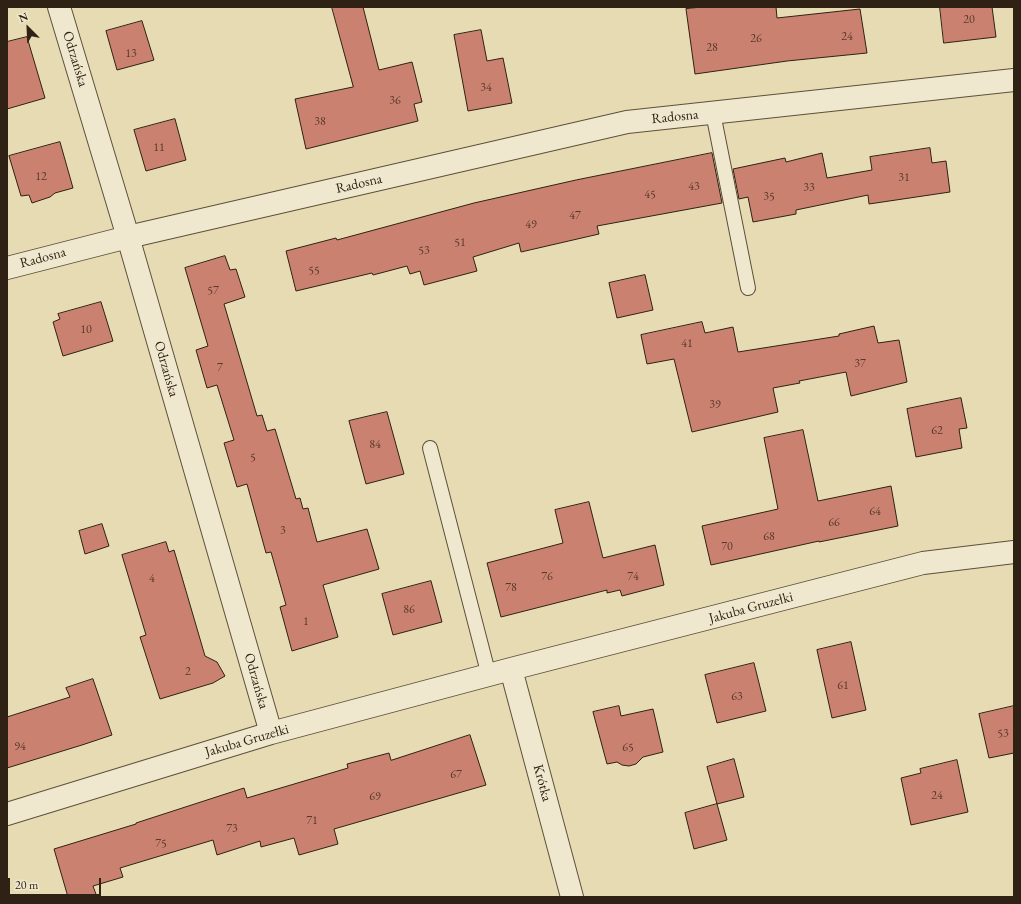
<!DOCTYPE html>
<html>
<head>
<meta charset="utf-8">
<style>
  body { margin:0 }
  #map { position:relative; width:1021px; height:904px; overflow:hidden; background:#e7dbb3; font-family:"EB Garamond",serif }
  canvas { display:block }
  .frame { position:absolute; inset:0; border:8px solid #2f2113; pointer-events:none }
  .north { position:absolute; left:8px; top:8px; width:40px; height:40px; -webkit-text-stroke:3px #efe8ce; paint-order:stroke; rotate:336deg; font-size:11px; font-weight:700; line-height:16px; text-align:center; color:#2f2113 }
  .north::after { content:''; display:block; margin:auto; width:14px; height:18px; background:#2f2113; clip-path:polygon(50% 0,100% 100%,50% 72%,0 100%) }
  .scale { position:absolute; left:8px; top:878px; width:93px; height:18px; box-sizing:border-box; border:2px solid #2f2113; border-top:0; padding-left:5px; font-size:12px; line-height:14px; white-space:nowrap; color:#2f2113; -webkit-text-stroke:3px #efe8ce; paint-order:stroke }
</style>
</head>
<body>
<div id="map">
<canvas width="1021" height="904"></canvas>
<div class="frame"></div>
<div class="north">N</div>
<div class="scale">20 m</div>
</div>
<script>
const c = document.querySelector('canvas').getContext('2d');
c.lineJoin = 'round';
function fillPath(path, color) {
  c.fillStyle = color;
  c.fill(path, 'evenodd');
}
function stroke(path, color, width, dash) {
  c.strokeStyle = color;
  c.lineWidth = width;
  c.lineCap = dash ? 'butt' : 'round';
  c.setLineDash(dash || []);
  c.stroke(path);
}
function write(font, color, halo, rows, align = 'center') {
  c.font = font + ' "EB Garamond",serif';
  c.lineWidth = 4;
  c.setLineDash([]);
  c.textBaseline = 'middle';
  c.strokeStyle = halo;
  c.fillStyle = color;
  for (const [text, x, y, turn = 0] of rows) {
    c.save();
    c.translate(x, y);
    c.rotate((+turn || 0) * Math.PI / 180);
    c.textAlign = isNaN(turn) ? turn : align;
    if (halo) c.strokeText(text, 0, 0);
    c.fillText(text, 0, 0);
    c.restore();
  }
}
const building = new Path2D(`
  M 332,7 L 363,7 L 379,70 L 412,62 L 422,102 L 414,104 L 418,121 L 306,149 L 295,99 L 353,87 Z
  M 702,7 L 776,7 L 777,18 L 860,9 L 867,53 L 787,61 L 695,74 L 686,9 Z
  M 940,7 L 992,7 L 996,37 L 944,43 Z
  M 142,21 L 154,60 L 117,70 L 106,31 Z
  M 481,30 L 487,61 L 503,58 L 512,103 L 468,111 L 454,35 Z
  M 27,37 L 45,98 L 7,109 L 7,42 Z
  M 175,119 L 186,160 L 146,171 L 134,130 Z
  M 60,142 L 73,188 L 55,193 L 50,197 L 32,203 L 29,195 L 21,196 L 9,156 Z
  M 930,148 L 932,163 L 946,161 L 950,192 L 869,204 L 868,195 L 796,210 L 796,214 L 753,222 L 748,197 L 739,199 L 733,169 L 785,158 L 786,162 L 822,153 L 827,178 L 872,170 L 870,157 Z
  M 712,153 L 722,203 L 597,226 L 599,234 L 521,252 L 519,243 L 473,257 L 477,271 L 424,285 L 420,271 L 410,274 L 407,266 L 373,275 L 372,273 L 296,291 L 286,251 L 336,238 L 337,240 L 474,203 L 576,180 Z
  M 225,256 L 230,270 L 236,269 L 245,297 L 224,304 L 257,416 L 262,415 L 267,431 L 275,429 L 296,499 L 300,498 L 303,509 L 308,508 L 317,542 L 367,529 L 379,569 L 323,585 L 338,637 L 292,651 L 280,607 L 286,605 L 271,552 L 266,553 L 247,484 L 237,487 L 224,443 L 234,440 L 217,385 L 207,388 L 196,350 L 208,346 L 185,268 Z
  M 645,275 L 653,310 L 617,318 L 609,283 Z
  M 101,302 L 113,341 L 63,356 L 53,322 L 60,319 L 58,314 Z
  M 702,322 L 705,333 L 733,327 L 738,352 L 839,336 L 839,334 L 874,326 L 878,343 L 899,340 L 907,382 L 851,396 L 846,372 L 799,381 L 800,383 L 773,388 L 778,412 L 692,432 L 674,359 L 647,364 L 641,335 Z
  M 961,398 L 967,428 L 959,429 L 962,448 L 916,457 L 907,409 Z
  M 387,412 L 404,474 L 366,484 L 349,421 Z
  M 803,430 L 818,501 L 891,486 L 898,526 L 819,542 L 819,541 L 711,565 L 702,526 L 778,509 L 764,438 Z
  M 589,502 L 603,558 L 655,545 L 664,585 L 622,596 L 620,590 L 607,593 L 607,590 L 501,617 L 487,563 L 563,543 L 555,510 Z
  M 102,524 L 109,546 L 85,554 L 79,531 Z
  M 166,542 L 169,552 L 174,550 L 205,656 L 217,662 L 225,676 L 213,683 L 160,699 L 140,637 L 146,635 L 122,555 Z
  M 431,581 L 442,622 L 393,635 L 382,594 Z
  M 851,642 L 866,710 L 832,718 L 817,650 Z
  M 754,663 L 766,711 L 717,723 L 705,675 Z
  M 93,679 L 112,735 L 82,745 L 7,768 L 7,717 L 70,697 L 66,688 Z
  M 619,706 L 621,716 L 653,709 L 663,752 L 643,757 L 636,764 L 629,766 L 622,765 L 617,762 L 607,764 L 593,712 Z
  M 1014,706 L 1014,753 L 989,758 L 979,714 Z
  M 470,735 L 486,785 L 334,829 L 338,844 L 299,855 L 294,838 L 261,847 L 260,841 L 217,855 L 213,840 L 120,868 L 123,877 L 93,886 L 97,897 L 68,897 L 54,849 L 136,824 L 136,823 L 244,788 L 247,798 L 348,768 L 347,764 L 389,753 L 391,760 Z
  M 734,759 L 744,797 L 717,804 L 707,767 Z
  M 957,760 L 968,812 L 911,825 L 901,778 L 921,773 L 920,769 Z
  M 717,804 L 727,840 L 694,849 L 685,813 Z`);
fillPath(building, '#cb8170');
stroke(building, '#2f2113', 1);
const service = new Path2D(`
  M 713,113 L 748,288
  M 430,448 L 489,676`);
const minor = new Path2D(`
  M 59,7 L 128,237 L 271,733
  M 7,268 L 128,237 L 627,122 L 1014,80
  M 511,669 L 572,897
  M 7,814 L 271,733 L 511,669 L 923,563 L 1014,552`);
stroke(service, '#5d503b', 16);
stroke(minor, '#5d503b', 24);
stroke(service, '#efe8ce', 14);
stroke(minor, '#efe8ce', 22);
write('12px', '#56392a', null, [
  ["20",969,20],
  ["24",847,37],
  ["26",756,39],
  ["28",712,48],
  ["13",131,54],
  ["34",486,88],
  ["36",395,101],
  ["38",320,122],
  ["11",159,148],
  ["12",41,177],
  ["31",904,178],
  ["43",694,187],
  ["33",809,188],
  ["45",650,195],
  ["35",769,197],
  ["47",575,216],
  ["49",531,225],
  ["51",460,243],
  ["53",424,251],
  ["55",314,271],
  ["57",213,291],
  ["10",86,330],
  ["41",687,344],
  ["37",860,364],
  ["7",220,368],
  ["39",715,405],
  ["62",937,431],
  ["84",375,445],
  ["5",253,458],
  ["64",875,512],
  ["66",834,523],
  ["3",283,531],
  ["68",769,537],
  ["70",727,547],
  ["76",547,577],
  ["74",633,577],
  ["4",152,579],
  ["78",511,588],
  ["86",409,610],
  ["1",306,622],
  ["2",188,672],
  ["61",843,686],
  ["63",737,697],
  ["53",1003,734],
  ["94",20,747],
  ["65",628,748],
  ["67",456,775],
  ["24",937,796],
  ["69",375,797],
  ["71",312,821],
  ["73",232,829],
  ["75",161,844]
]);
write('14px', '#2f2113', '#efe8ce', [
  ["Odrzańska",75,59,73],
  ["Radosna",675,117,-6],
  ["Radosna",359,184,-13],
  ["Radosna",43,258,-15],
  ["Odrzańska",166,369,74],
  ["Jakuba Gruzełki",751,608,-15],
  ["Odrzańska",256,681,74],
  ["Jakuba Gruzełki",247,741,-16],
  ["Krótka",542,783,75]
]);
</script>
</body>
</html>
